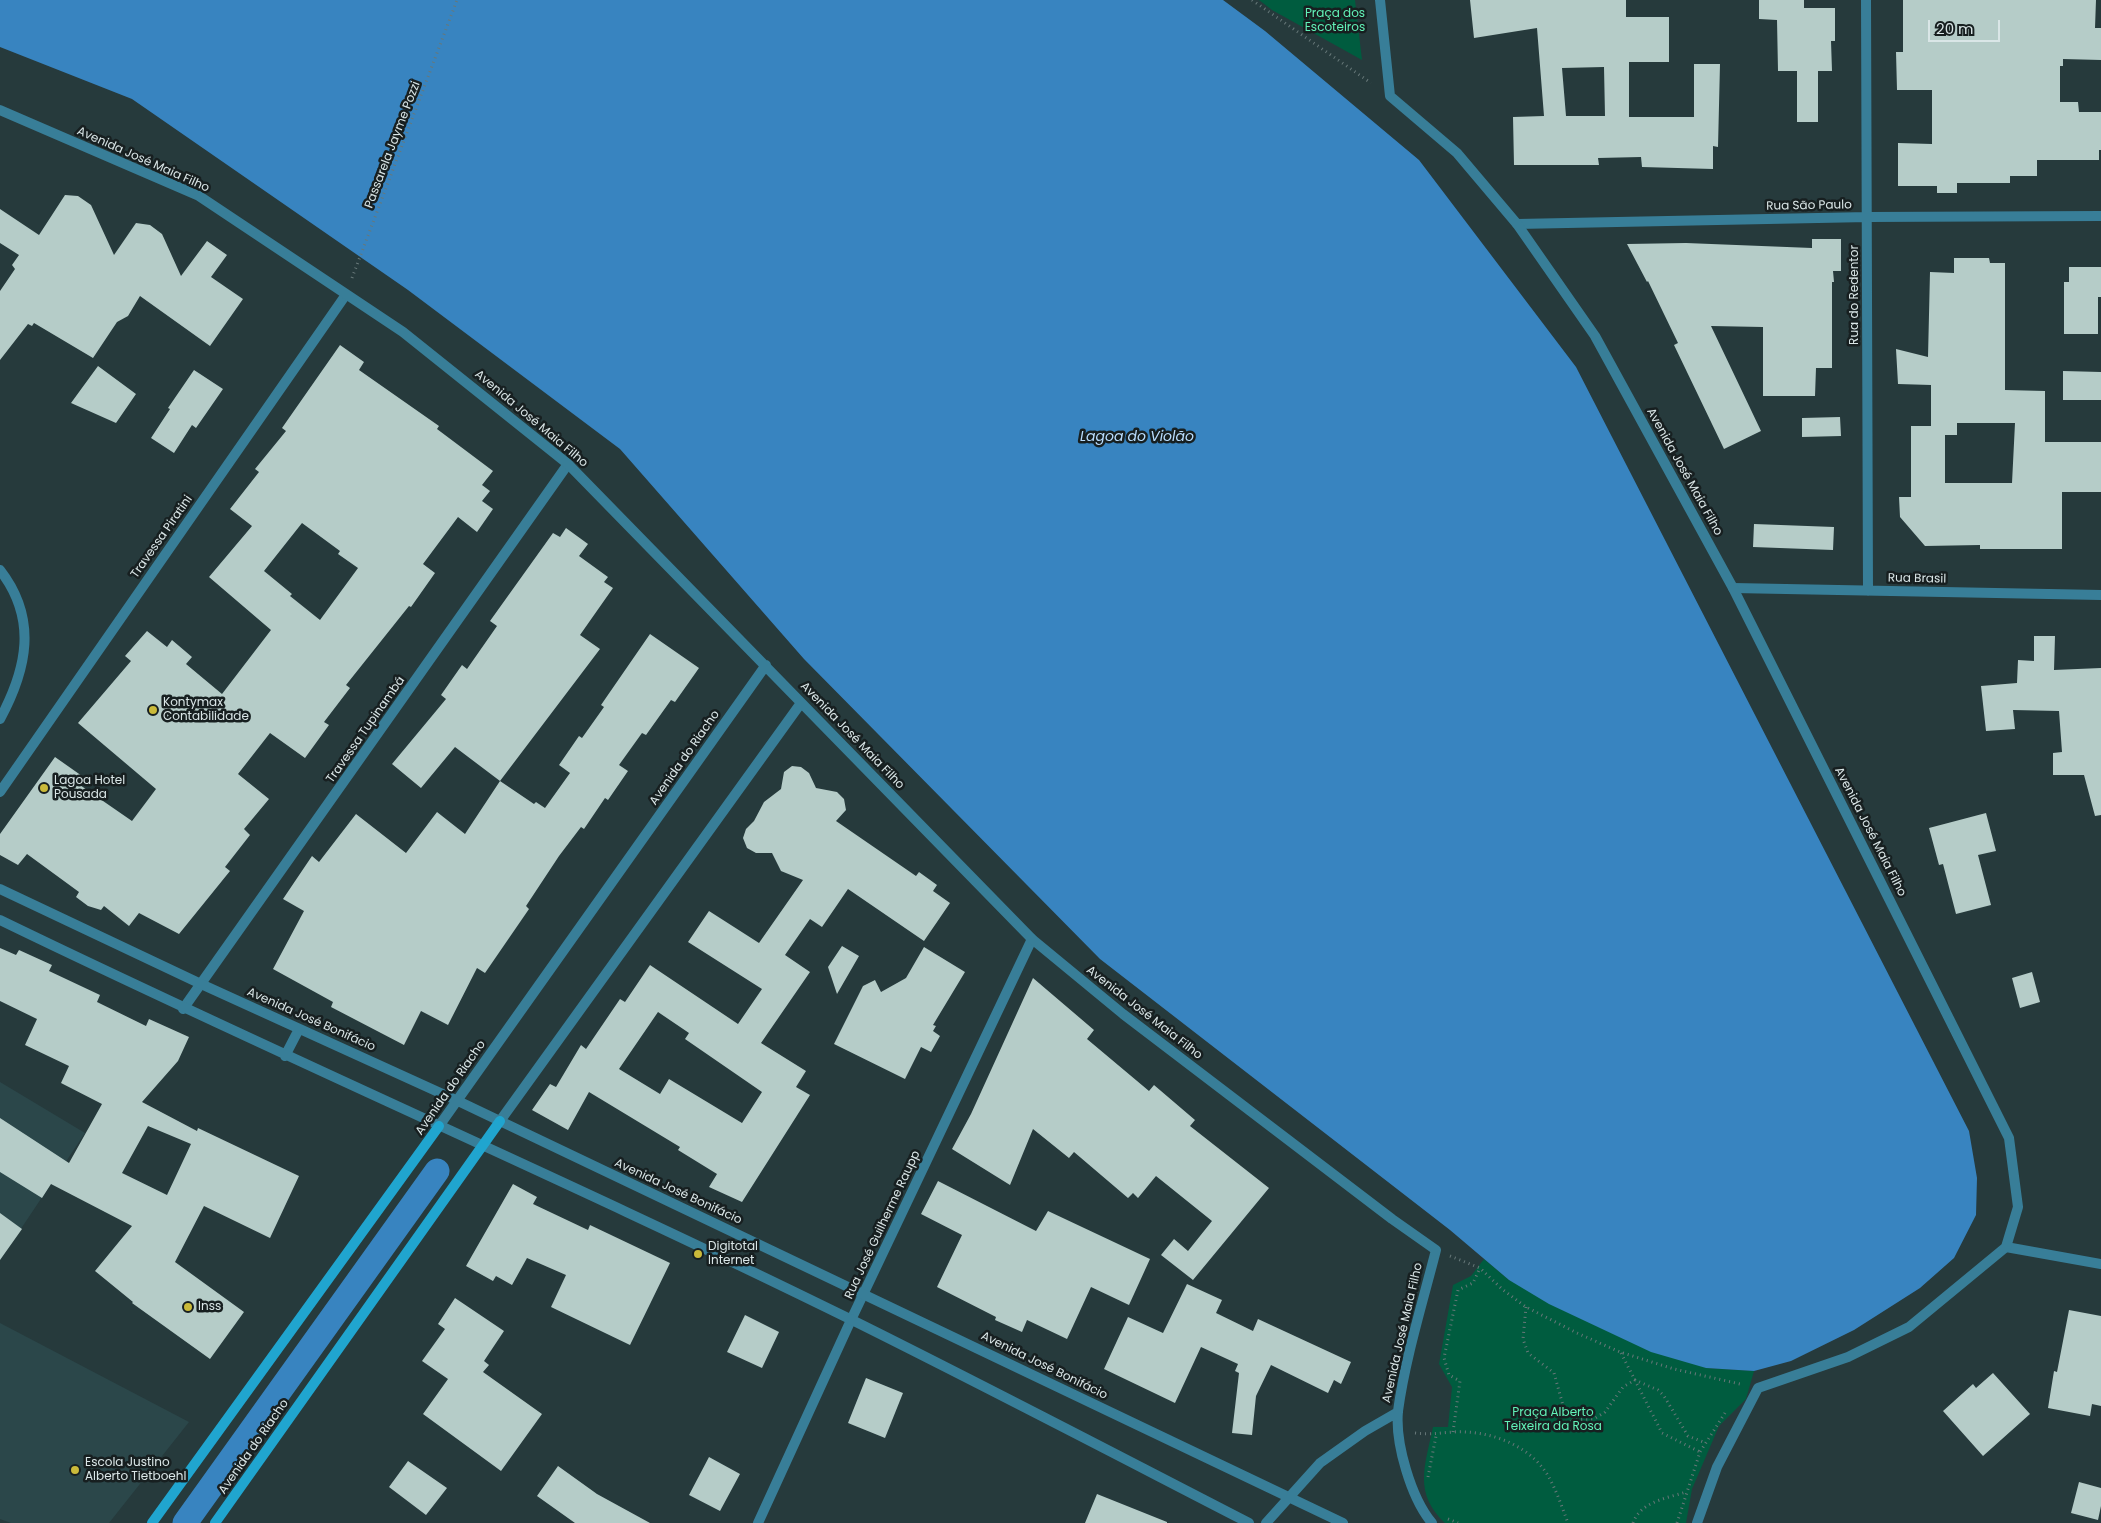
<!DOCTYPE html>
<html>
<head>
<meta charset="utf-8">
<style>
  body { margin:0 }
  #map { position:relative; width:2101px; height:1523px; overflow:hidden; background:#263a3c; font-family:Poppins,sans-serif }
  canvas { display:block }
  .scale { position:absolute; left:1928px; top:20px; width:72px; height:22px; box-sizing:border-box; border:2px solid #dae6e7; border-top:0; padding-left:6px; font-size:15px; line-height:18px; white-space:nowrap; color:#dae6e7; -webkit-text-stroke:4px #171f20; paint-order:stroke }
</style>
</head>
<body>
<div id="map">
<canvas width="2101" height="1523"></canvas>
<div class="scale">20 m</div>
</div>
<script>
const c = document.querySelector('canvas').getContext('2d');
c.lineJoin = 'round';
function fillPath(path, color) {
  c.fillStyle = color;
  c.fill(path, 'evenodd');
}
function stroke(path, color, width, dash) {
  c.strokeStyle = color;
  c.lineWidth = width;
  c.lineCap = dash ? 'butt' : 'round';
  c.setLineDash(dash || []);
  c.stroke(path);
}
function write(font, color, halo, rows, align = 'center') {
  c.font = font + ' Poppins,sans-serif';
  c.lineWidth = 5;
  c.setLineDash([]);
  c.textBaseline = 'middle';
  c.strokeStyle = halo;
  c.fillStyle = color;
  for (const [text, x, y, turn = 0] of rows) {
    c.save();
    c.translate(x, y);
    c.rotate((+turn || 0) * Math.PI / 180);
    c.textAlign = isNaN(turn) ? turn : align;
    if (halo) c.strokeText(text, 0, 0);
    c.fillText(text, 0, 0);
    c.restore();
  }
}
fillPath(new Path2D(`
  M 0,1082 L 85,1133 L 0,1260 Z
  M 0,1323 L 189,1422 L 109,1523 L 11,1523 L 0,1519 Z`), '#2b474a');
fillPath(new Path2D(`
  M 1259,0 L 1355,0 L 1362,60 L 1272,10 Z
  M 1484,1259 L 1509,1280 L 1706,1368 L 1754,1371 L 1746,1399 L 1719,1426 L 1692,1489 L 1686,1523 L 1445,1523 C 1413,1493 1425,1466 1433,1427 L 1448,1427 L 1452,1387 L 1439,1364 L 1453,1285 L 1471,1276 Z`), '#005c3f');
fillPath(new Path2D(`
  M 0,0 L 1223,0 L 1265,31 L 1419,160 L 1576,367 L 1969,1131 L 1977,1178 L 1976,1215 L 1954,1258 L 1920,1288 L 1854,1330 L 1791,1361 L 1754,1371 L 1706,1368 L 1651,1352 L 1549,1304 L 1509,1280 L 1450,1230 L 1100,959 L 804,659 L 620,449 L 408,290 L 132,99 L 0,47 Z`), '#3884c0');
stroke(new Path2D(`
  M 185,1523 L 437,1171`), '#3884c0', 25);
fillPath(new Path2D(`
  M 1470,0 L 1626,0 L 1626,17 L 1669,17 L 1669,62 L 1629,62 L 1629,117 L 1694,117 L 1694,64 L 1720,64 L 1718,147 L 1713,146 L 1713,169 L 1642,167 L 1641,157 L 1598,158 L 1599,165 L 1514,165 L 1513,117 L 1544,116 L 1537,28 L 1474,38 ZM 1604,67 L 1605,116 L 1566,116 L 1562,68 Z
  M 1759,0 L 1804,0 L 1804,8 L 1835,8 L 1835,41 L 1831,41 L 1832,71 L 1818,71 L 1818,122 L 1797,122 L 1797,71 L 1778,71 L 1777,20 L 1759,19 Z
  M 1903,0 L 2096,0 L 2095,28 L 2101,28 L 2101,60 L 2063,59 L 2063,66 L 2060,66 L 2060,102 L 2078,102 L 2079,112 L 2101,112 L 2101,150 L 2099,150 L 2099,160 L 2037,160 L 2037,176 L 2010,176 L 2010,183 L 1957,183 L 1957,193 L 1937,193 L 1937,186 L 1898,186 L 1898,143 L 1932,144 L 1932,90 L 1897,90 L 1896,52 L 1903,52 Z
  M 65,195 L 78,196 L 91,205 L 114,255 L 136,223 L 150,225 L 162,234 L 181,276 L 207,241 L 227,255 L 211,277 L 243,299 L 210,346 L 140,296 L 128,316 L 117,322 L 93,358 L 34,323 L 32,326 L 28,324 L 0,360 L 0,291 L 15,269 L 12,265 L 19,255 L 0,243 L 0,209 L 39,235 Z
  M 1812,239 L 1841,239 L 1841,271 L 1833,271 L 1834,282 L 1832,282 L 1832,368 L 1816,368 L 1815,396 L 1763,396 L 1763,327 L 1711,326 L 1761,431 L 1724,449 L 1674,345 L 1678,343 L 1648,281 L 1647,282 L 1627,244 L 1686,243 L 1812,248 Z
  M 1954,258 L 1989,258 L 1990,263 L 2005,263 L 2005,390 L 2045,391 L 2045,442 L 2101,442 L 2101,492 L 2062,492 L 2062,549 L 1980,549 L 1980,545 L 1925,546 L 1900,517 L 1899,497 L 1911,497 L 1911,426 L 1931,426 L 1931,385 L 1898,384 L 1896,349 L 1928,357 L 1930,272 L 1954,273 ZM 1957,423 L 2015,423 L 2012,483 L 1945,483 L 1945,435 L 1957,435 Z
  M 2069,267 L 2101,267 L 2101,297 L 2098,297 L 2098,334 L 2064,334 L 2064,282 L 2069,282 Z
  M 340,345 L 364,362 L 359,370 L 439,426 L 437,429 L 493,471 L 482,485 L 490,491 L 482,501 L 493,509 L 477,532 L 458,517 L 423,564 L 435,573 L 411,607 L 409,606 L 346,685 L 350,688 L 324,722 L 329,725 L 305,758 L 270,733 L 238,774 L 269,799 L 244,829 L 250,835 L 225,867 L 230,871 L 179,934 L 139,913 L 129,926 L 104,906 L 101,910 L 88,906 L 76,897 L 79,892 L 27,854 L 18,865 L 0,855 L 0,834 L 55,757 L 82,776 L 77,783 L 132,821 L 156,789 L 78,723 L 131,661 L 125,656 L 147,631 L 167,647 L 172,640 L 192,657 L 186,664 L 222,694 L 271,630 L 209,577 L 252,526 L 230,509 L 259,472 L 255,469 L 286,431 L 282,428 ZM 302,523 L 340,551 L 338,554 L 358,568 L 320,620 L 290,596 L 292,594 L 264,571 Z
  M 98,366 L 136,394 L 116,423 L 71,403 Z
  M 194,370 L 223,389 L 196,428 L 192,425 L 174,453 L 151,438 L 170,409 L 168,408 Z
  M 2063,371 L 2101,372 L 2101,400 L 2063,400 Z
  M 1840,417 L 1841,436 L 1802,437 L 1802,418 Z
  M 1754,524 L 1834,527 L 1833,550 L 1753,547 Z
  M 566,528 L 588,544 L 579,556 L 608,577 L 604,582 L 613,588 L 580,635 L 600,649 L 500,781 L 455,747 L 421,788 L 392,764 L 446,699 L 441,695 L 462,665 L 467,669 L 497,626 L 490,621 L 553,533 L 560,537 Z
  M 650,634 L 699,668 L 675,702 L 671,700 L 646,735 L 642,733 L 619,765 L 628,771 L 608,800 L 605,798 L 584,829 L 581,827 L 559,856 L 526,906 L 529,909 L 485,973 L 477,968 L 448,1025 L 421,1011 L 404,1045 L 331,1007 L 333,1002 L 273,969 L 304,911 L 283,899 L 312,856 L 319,862 L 356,814 L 406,853 L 437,812 L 465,834 L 500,781 L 534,804 L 536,802 L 545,808 L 570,773 L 559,765 L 579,736 L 582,738 L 604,707 L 601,705 Z
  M 2034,636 L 2055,636 L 2054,670 L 2101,668 L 2101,815 L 2095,816 L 2084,775 L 2053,775 L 2053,753 L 2062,752 L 2059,711 L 2013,710 L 2015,729 L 1986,731 L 1981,686 L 2017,683 L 2018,660 L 2034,661 Z
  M 792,766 L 801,767 L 809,773 L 816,788 L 837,792 L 844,799 L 846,810 L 836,821 L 916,876 L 919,872 L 937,885 L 933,891 L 950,903 L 924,941 L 848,889 L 822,927 L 810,919 L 785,955 L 810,972 L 761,1043 L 806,1071 L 796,1087 L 810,1095 L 742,1202 L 709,1187 L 717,1174 L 678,1150 L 680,1147 L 589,1092 L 568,1130 L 532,1110 L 550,1084 L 556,1087 L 581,1045 L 586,1049 L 620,999 L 625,1002 L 650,965 L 738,1024 L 762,989 L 688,942 L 709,911 L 759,943 L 803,880 L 781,871 L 772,853 L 756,853 L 747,848 L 743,838 L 746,829 L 754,821 L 764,802 L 781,789 L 784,772 ZM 658,1012 L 689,1033 L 685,1039 L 762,1092 L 742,1123 L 669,1079 L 660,1094 L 619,1069 Z
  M 1986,813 L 1996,851 L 1978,855 L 1991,905 L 1956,914 L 1943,864 L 1939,865 L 1929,828 Z
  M 842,946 L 859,956 L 837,994 L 828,967 Z
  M 924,947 L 965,972 L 933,1025 L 936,1026 L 933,1031 L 940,1036 L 931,1052 L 921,1047 L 905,1079 L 834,1044 L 863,986 L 875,980 L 881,992 L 906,978 Z
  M 0,948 L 16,955 L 19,950 L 52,965 L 49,971 L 100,995 L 97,1002 L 146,1026 L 149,1019 L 189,1037 L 178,1061 L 142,1102 L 197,1131 L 198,1128 L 299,1176 L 270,1238 L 204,1206 L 175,1262 L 244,1312 L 210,1359 L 132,1303 L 133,1302 L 95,1271 L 132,1226 L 51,1184 L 42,1198 L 0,1172 L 0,1118 L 69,1163 L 102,1104 L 61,1083 L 69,1066 L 25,1045 L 37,1019 L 0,1001 ZM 148,1126 L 191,1144 L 167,1195 L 122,1173 Z
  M 2032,972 L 2040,1002 L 2020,1008 L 2012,978 Z
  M 1033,978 L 1094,1030 L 1087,1039 L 1149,1091 L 1154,1085 L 1195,1120 L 1190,1126 L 1269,1188 L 1193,1280 L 1161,1255 L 1174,1239 L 1188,1251 L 1212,1221 L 1156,1176 L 1138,1198 L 1133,1193 L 1128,1198 L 1074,1152 L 1069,1158 L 1033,1129 L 1010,1185 L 952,1149 L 971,1114 Z
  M 938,1181 L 1036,1231 L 1048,1211 L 1150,1259 L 1129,1305 L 1091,1287 L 1067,1339 L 1027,1320 L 1022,1332 L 995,1320 L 996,1317 L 937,1287 L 962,1235 L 921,1214 Z
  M 513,1184 L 537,1197 L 533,1204 L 588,1230 L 590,1225 L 670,1263 L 630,1345 L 551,1307 L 566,1275 L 527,1258 L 512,1285 L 496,1276 L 493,1281 L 466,1266 Z
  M 0,1213 L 22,1229 L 0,1260 Z
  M 1187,1284 L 1222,1300 L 1216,1313 L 1253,1331 L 1258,1319 L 1351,1362 L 1341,1384 L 1334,1380 L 1328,1393 L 1271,1365 L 1256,1396 L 1252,1435 L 1232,1433 L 1239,1373 L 1235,1371 L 1238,1364 L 1201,1347 L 1175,1403 L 1104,1369 L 1128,1317 L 1163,1333 Z
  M 455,1298 L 504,1331 L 484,1361 L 489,1365 L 483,1372 L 542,1414 L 501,1471 L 423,1414 L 448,1379 L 422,1361 L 445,1329 L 438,1324 Z
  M 2069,1310 L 2101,1316 L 2101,1406 L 2092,1404 L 2090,1416 L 2048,1408 L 2054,1371 L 2057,1372 Z
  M 745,1315 L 779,1332 L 762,1368 L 727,1352 Z
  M 1993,1373 L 2030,1414 L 1983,1456 L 1943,1411 L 1973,1384 L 1976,1388 Z
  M 866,1378 L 903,1393 L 885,1438 L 848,1423 Z
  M 709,1457 L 740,1474 L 720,1511 L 689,1495 Z
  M 408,1461 L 447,1488 L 426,1515 L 389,1487 Z
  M 558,1466 L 597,1494 L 650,1523 L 575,1523 L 537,1496 Z
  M 2079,1482 L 2101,1488 L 2101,1506 L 2098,1520 L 2071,1513 Z
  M 1097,1494 L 1167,1522 L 1167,1523 L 1085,1523 Z`), '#b5ccc8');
stroke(new Path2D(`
  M 1252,0 L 1371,83
  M 352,278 L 457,0
  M 1450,1256 L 1480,1268 L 1502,1289 L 1526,1307 L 1577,1333 L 1620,1352 L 1674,1369 L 1740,1384
  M 1526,1307 L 1523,1339 L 1528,1353 L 1554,1373 L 1564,1409 L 1572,1420 L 1594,1419 L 1605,1412 L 1623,1387 L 1635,1380 L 1658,1390 L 1664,1396 L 1688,1436 L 1706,1443
  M 1621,1353 L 1662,1433 L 1700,1452
  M 1453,1432 L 1460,1381 L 1449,1375 L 1444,1358 L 1458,1290 L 1473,1283 L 1480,1268
  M 1415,1433 C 1432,1435 1437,1433 1453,1432 C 1488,1430 1528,1444 1547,1474 C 1556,1489 1562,1507 1568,1523
  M 1428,1477 L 1436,1436
  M 1448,1519 L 1458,1523
  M 1633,1523 C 1640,1502 1667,1498 1686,1492
  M 1677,1523 L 1700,1452 L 1725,1413`), '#677879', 3, [1, 4]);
stroke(new Path2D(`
  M 0,570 C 38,619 27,669 0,719`), '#387e98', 10);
stroke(new Path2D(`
  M 1866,0 L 1868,591
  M 1517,224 L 1868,217 L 2101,216
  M 1733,588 L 2101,595
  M 0,792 L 345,296
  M 183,1009 L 568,464
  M 2006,1247 L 2101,1264
  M 758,1523 L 851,1320 L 1032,939`), '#387e98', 10);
stroke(new Path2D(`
  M 1380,0 L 1390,96 L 1457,153 L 1517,224 L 1595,336 L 1733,588 L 2009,1138 L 2018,1207 L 2006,1247 L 1909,1327 L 1848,1357 L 1758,1388 L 1717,1467 L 1697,1523
  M 0,110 L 199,196 L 403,332 L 568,464 L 1032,939 L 1123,1014 L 1392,1219 L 1436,1250 C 1423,1301 1405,1359 1398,1411 C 1395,1443 1411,1498 1432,1523
  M 0,889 L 201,984 L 458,1101 L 1343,1523
  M 0,920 C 282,1057 570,1181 852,1320 C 985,1386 1117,1455 1249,1523
  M 285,1056 L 299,1029
  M 500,1121 L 801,703
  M 439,1126 L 766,665
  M 1266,1523 L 1320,1463 L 1365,1431 L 1398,1412`), '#387e98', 10);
stroke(new Path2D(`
  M 152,1523 L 439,1126
  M 215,1523 L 500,1121`), '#20a5cf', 10);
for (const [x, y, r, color] of [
  [153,710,5,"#caba3a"],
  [44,788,5,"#caba3a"],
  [698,1254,5,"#caba3a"],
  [188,1307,5,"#caba3a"],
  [75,1470,5,"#caba3a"]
]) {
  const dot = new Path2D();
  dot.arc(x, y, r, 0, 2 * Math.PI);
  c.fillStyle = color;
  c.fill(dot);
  stroke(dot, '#171f20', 2);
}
write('12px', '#62f2b8', '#171f20', [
  ["Praça dos",1335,14],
  ["Escoteiros",1335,28],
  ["Praça Alberto",1553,1413],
  ["Teixeira da Rosa",1553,1427]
]);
write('12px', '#dae6e7', '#171f20', [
  ["Passarela Jayme Pozzi",393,145,-69],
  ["Avenida José Maia Filho",143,160,24],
  ["Rua São Paulo",1809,206,-1],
  ["Rua do Redentor",1855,295,-90],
  ["Avenida José Maia Filho",531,419,40],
  ["Avenida José Maia Filho",1684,472,61],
  ["Travessa Piratini",162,537,-55],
  ["Rua Brasil",1917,579,1],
  ["Travessa Tupinambá",366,730,-55],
  ["Avenida José Maia Filho",852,736,46],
  ["Avenida do Riacho",685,758,-55],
  ["Avenida José Maia Filho",1870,832,63],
  ["Avenida José Maia Filho",1144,1013,38],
  ["Avenida José Bonifácio",311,1020,24],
  ["Avenida do Riacho",451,1088,-55],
  ["Avenida José Bonifácio",678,1192,25],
  ["Rua José Guilherme Raupp",883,1225,-65],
  ["Avenida José Maia Filho",1403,1333,-77],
  ["Avenida José Bonifácio",1044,1366,26],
  ["Avenida do Riacho",254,1447,-55]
]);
write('12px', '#dae6e7', '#171f20', [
  ["Kontymax",163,703],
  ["Contabilidade",163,717],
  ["Lagoa Hotel",54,781],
  ["Pousada",54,795],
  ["Digitotal",708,1247],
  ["Internet",708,1261],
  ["Inss",198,1307],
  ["Escola Justino",85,1463],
  ["Alberto Tietboehl",85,1477]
], 'left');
write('italic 14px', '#b9ddfe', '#171f20', [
  ["Lagoa do Violão",1137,437]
]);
</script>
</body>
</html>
